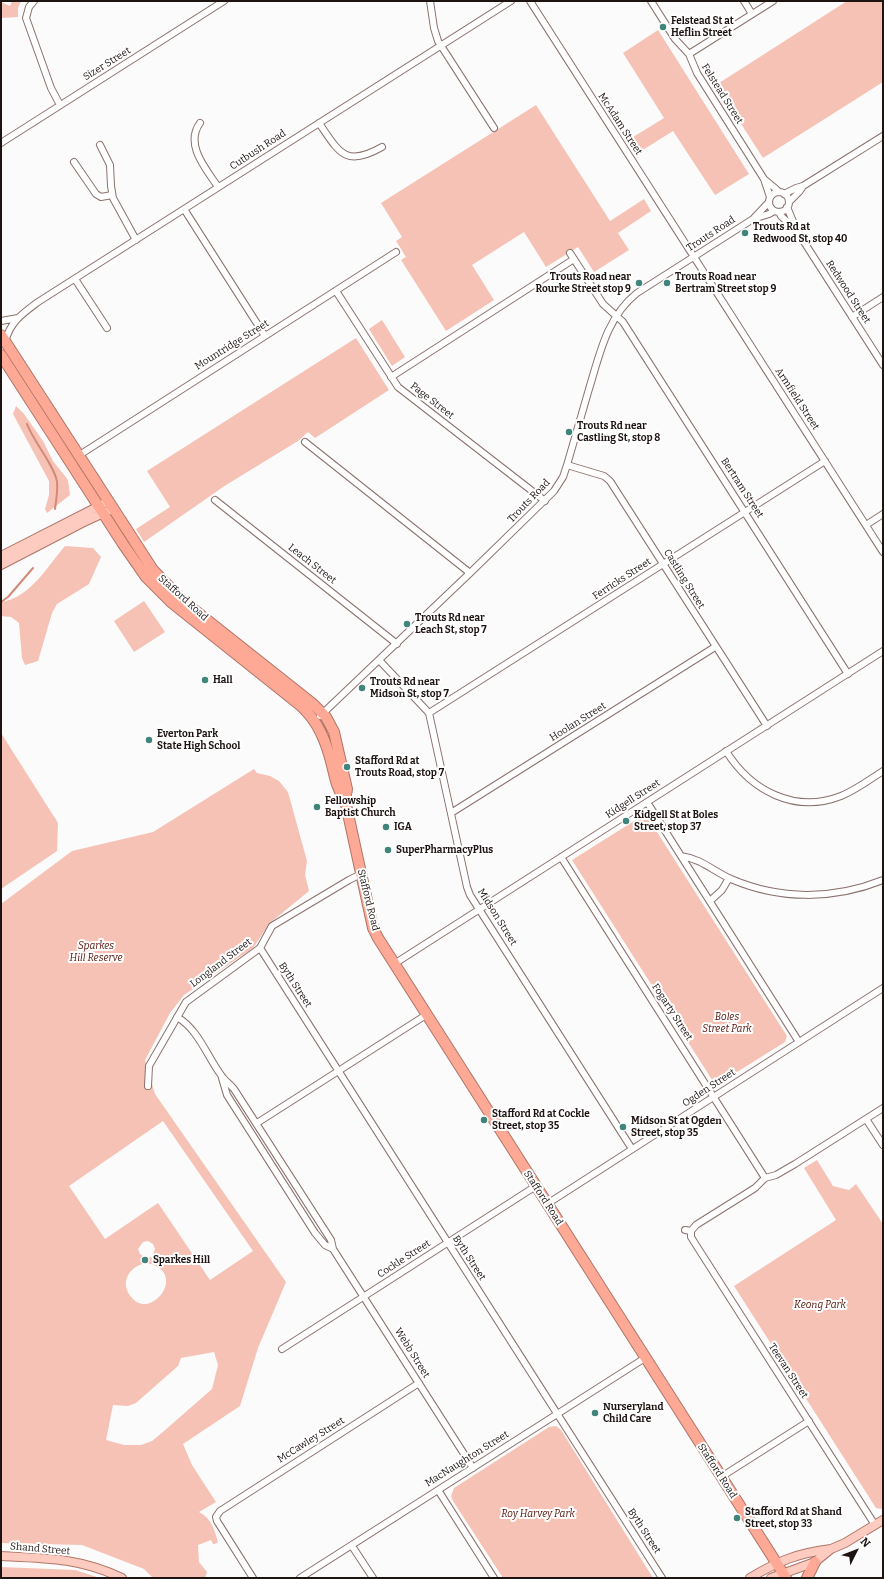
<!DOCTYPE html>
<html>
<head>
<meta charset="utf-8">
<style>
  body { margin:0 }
  #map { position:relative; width:884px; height:1579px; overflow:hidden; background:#fbfbfb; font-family:Bitter,serif }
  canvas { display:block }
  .frame { position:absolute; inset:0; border:2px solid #1d1412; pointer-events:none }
  .north { position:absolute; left:836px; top:1531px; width:40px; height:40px; -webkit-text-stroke:3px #fff; paint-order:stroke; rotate:48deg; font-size:11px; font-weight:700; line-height:16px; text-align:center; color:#1d1412 }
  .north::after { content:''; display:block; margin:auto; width:14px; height:18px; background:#1d1412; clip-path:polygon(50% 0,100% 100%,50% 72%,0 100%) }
</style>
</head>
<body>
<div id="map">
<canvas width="884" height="1579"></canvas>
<div class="frame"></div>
<div class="north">N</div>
</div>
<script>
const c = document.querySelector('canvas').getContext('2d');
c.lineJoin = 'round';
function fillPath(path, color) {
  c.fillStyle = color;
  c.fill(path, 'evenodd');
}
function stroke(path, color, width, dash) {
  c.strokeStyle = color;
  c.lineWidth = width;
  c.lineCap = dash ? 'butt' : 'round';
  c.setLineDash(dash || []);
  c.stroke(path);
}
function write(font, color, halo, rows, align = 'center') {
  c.font = font + ' Bitter,serif';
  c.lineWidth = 4;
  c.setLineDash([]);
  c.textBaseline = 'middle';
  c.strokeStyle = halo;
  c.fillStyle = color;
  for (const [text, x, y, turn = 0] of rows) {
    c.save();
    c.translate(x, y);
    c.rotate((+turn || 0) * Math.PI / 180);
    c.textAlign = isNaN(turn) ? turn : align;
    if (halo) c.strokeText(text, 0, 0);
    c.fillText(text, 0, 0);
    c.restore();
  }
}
fillPath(new Path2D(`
  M 12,1 L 21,1 L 18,8 L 18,17 L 1,18 L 1,2 L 10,6 Z
  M 847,1 L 883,1 L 883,82 L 763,158 L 716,85 Z
  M 658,30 L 749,174 L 715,195 L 673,131 L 638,153 L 630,139 L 664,118 L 623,53 Z
  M 536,105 L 610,221 L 644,199 L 651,211 L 618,233 L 629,250 L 594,272 L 578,247 L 546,267 L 524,232 L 472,265 L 494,300 L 446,331 L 401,260 L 406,257 L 396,241 L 402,237 L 381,203 Z
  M 382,320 L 405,357 L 392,366 L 369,329 Z
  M 356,338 L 389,390 L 315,438 L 308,432 L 298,441 L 226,485 L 144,542 L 136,529 L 170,507 L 147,471 Z
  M 16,406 L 24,414 L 43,441 L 53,461 L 68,480 L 70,495 L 47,513 L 45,509 L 49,495 L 49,481 L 13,414 Z
  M 65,546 L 93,548 L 101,557 L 89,584 L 57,604 L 52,613 L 38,661 L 25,665 L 22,658 L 19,623 L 11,617 L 1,616 L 1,602 C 30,598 47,567 65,546 Z
  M 144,601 L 165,632 L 134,652 L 114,621 Z
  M 1,733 L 58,823 L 57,851 L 1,889 Z
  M 254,769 L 257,773 L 270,776 L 279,781 L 288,792 L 307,861 L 305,875 L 309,891 L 270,923 L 253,948 L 184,995 L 170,1013 L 145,1060 L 155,1094 L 286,1282 L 258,1348 L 240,1406 L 183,1444 L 192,1465 L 216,1502 L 199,1512 C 212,1519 214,1529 218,1542 L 215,1544 L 213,1544 L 211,1540 L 198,1545 L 199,1562 L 207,1572 L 205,1578 L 153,1578 L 144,1569 L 82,1545 L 1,1543 L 1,904 L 72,851 L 153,832 ZM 163,1121 L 253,1251 L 210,1280 L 158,1203 L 105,1239 L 69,1186 ZM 148,1241 L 153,1244 L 155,1249 L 152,1257 L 146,1258 L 140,1254 L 138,1249 L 143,1242 ZM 147,1263 C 191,1272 148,1326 129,1294 C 120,1279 132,1265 147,1263 ZM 214,1352 L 218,1365 L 212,1389 L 164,1431 L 152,1441 L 141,1445 L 124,1445 L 106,1440 L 113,1405 L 128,1406 L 136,1403 L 178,1366 L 181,1358 Z
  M 642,816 L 648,818 L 787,1036 L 785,1042 L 718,1084 L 714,1083 L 572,860 Z
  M 817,1160 L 833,1186 L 849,1190 L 856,1184 L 883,1224 L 883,1507 L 881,1509 L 876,1508 L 734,1286 L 836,1220 L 804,1168 Z
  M 556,1426 L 561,1430 L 653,1578 L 503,1578 L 453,1501 L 451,1496 L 454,1488 L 549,1427 Z
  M 1,1567 L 75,1570 L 100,1578 L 1,1578 Z`), '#f6c2b6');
stroke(new Path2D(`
  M 27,424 C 33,441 55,466 57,482 C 58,491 56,500 55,509
  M 1,602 L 8,597 L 33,568`), '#d48978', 2);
const minor = new Path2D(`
  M 34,1 L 29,7 L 26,18 L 51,88 L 60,105
  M 430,1 L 434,28 L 438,41 L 494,128
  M 530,1 L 883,552
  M 651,1 L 675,39 L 689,54 L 697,73 L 764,179 L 770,197
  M 744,1 L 752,14
  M 689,54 L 773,1
  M 200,123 C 184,145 207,170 218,187
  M 319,123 C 339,152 345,168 382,147
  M 1,143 L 224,1
  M 100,145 L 110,165 L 111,186 L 113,198 L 136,240
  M 74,162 L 96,194 L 101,197 L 112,195
  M 764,179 L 776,189 L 779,192
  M769 202a10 10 0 1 1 20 0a10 10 0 1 1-20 0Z
  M 784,194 L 796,188 L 803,186 L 883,136
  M 789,202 L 799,192 L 803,186
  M 787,207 L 797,231 L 883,365
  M 184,209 L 265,336
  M 779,212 L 781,216 L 796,230
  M 753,219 L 769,202
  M 570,253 L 603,304 L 623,322 L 848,674
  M 75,279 L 107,328
  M 336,291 L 398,387 L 545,501
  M 852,317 L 883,297
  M 1,321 L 18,318
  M 5,342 C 10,322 22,314 38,302 L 511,1
  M 391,377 L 574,259
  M 305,442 L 470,573
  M 78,456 L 396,252
  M 567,465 L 604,476 L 610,481 L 767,726
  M 215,500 L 397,644
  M 866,525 L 883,514
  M 379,660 L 429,713 L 467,887 L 470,895 L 632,1149
  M 429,713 L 825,461
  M 320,716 L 470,573 L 554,491 L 563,477 L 567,465 C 574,440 582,414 589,389 C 600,353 607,317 637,293 L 753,219 L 769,214 L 774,211
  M 726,751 C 751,791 795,814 841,796 C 856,790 869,780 883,771
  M 647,802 L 681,856 C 702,859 713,871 731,879 C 780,900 833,900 883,880
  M 451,813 L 715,647
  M 681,856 L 799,1042
  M 561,857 L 765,1178
  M 710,901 L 722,890 L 729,878
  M 260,948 L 662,1578
  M 394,964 L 883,651
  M 177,1017 C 198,1029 207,1056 221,1075 C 224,1080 230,1084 234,1089 L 331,1240 L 333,1249 L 473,1468
  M 222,1078 L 227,1095 L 315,1233 L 325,1245 L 333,1249
  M 148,1086 L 149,1066 L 186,1002 L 260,948 L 272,926 L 349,880 L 361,874
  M 866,1119 L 883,1145
  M 257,1123 L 426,1015
  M 547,1204 L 883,988
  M 685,1230 L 691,1231 L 691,1237 L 696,1245 L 875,1525
  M 691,1231 L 696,1225 L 755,1188 L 765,1178 L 776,1175 L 795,1164 L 883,1108
  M 282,1349 L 536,1186
  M 721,1477 L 809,1421
  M 438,1490 L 494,1578
  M 352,1546 L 373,1578
  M 253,1578 L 217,1521 L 216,1517 L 220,1511 L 419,1383
  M 300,1578 L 645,1358`);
const major = new Path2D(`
  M 1,556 L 103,504
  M 1,565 L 82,523 L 112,509
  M 1,1556 C 46,1558 80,1558 122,1578
  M 750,1578 C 778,1561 798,1553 831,1549
  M 771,1578 L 815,1562 L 831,1549 L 845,1543 L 883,1520`);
const highway = new Path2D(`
  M 1,335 L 153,570 L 183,601 L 313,704 L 326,717 L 334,732 L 347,789 L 345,800
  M 1,355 L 123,544 L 146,577 L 171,602 L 300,705 C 318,721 326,741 332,765 C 335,778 337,789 345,800 L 373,928 L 378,938 L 786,1578
  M 807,1578 L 815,1562`);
stroke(minor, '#8a726d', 8);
stroke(major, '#af7568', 10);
stroke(highway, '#af7568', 12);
stroke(minor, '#fff', 6);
stroke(major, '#fecbc0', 8);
stroke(highway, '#fea996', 10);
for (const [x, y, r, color] of [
  [663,27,4,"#40857b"],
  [745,233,4,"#40857b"],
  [639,283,4,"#40857b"],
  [667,283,4,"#40857b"],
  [569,432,4,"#40857b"],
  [407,624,4,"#40857b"],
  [205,680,4,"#40857b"],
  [362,688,4,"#40857b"],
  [149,740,4,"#40857b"],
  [347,767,4,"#40857b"],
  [317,807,4,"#40857b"],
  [626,821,4,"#40857b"],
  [386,827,4,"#40857b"],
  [388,850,4,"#40857b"],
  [484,1120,4,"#40857b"],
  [623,1127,4,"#40857b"],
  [145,1260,4,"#40857b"],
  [595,1413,4,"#40857b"],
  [737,1518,4,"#40857b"]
]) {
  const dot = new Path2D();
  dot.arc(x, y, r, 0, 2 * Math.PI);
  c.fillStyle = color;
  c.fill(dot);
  stroke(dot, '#fff', 1.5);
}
write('bold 10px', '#1d1412', '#fff', [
  ["Felstead St at",671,21],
  ["Heflin Street",671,33],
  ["Trouts Rd at",753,227],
  ["Redwood St, stop 40",753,239],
  ["Trouts Road near",631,277,"right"],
  ["Rourke Street stop 9",631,289,"right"],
  ["Trouts Road near",675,277],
  ["Bertram Street stop 9",675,289],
  ["Trouts Rd near",577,426],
  ["Castling St, stop 8",577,438],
  ["Trouts Rd near",415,618],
  ["Leach St, stop 7",415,630],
  ["Hall",213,680],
  ["Trouts Rd near",370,682],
  ["Midson St, stop 7",370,694],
  ["Everton Park",157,734],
  ["State High School",157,746],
  ["Stafford Rd at",355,761],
  ["Trouts Road, stop 7",355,773],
  ["Fellowship",325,801],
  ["Baptist Church",325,813],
  ["Kidgell St at Boles",634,815],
  ["Street, stop 37",634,827],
  ["IGA",394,827],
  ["SuperPharmacyPlus",396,850],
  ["Stafford Rd at Cockle",492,1114],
  ["Street, stop 35",492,1126],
  ["Midson St at Ogden",631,1121],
  ["Street, stop 35",631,1133],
  ["Sparkes Hill",153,1260],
  ["Nurseryland",603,1407],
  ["Child Care",603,1419],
  ["Stafford Rd at Shand",745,1512],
  ["Street, stop 33",745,1524]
], 'left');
write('10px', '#1d1412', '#fff', [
  ["Sizer Street",107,64,-32],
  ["Felstead Street",722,94,58],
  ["McAdam Street",620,124,57],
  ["Cutbush Road",258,150,-33],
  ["Trouts Road",711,234,-33],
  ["Redwood Street",848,292,57],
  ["Mountridge Street",232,345,-32],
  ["Armfield Street",797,399,57],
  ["Page Street",432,401,38],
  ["Bertram Street",742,488,57],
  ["Trouts Road",529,501,-46],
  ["Leach Street",312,564,38],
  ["Ferricks Street",622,579,-33],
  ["Castling Street",684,579,58],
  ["Stafford Road",183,598,42],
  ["Hoolan Street",578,722,-32],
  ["Kidgell Street",633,799,-33],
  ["Stafford Road",368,900,76],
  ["Midson Street",497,917,58],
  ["Longland Street",221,963,-37],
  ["Byth Street",295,985,57],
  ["Fogarty Street",672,1012,57],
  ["Ogden Street",709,1088,-33],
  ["Stafford Road",543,1198,57],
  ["Byth Street",469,1258,57],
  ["Cockle Street",404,1259,-33],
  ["Webb Street",412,1353,58],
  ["Teevan Street",788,1371,57],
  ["McCawley Street",311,1440,-32],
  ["MacNaughton Street",467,1459,-32],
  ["Stafford Road",717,1471,57],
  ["Byth Street",644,1531,57],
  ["Shand Street",40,1549,5]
]);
write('italic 10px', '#520f03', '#fff', [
  ["Sparkes",96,946],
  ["Hill Reserve",96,958],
  ["Boles",727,1017],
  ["Street Park",727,1029],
  ["Keong Park",820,1305],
  ["Roy Harvey Park",538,1514]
]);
</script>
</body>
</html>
